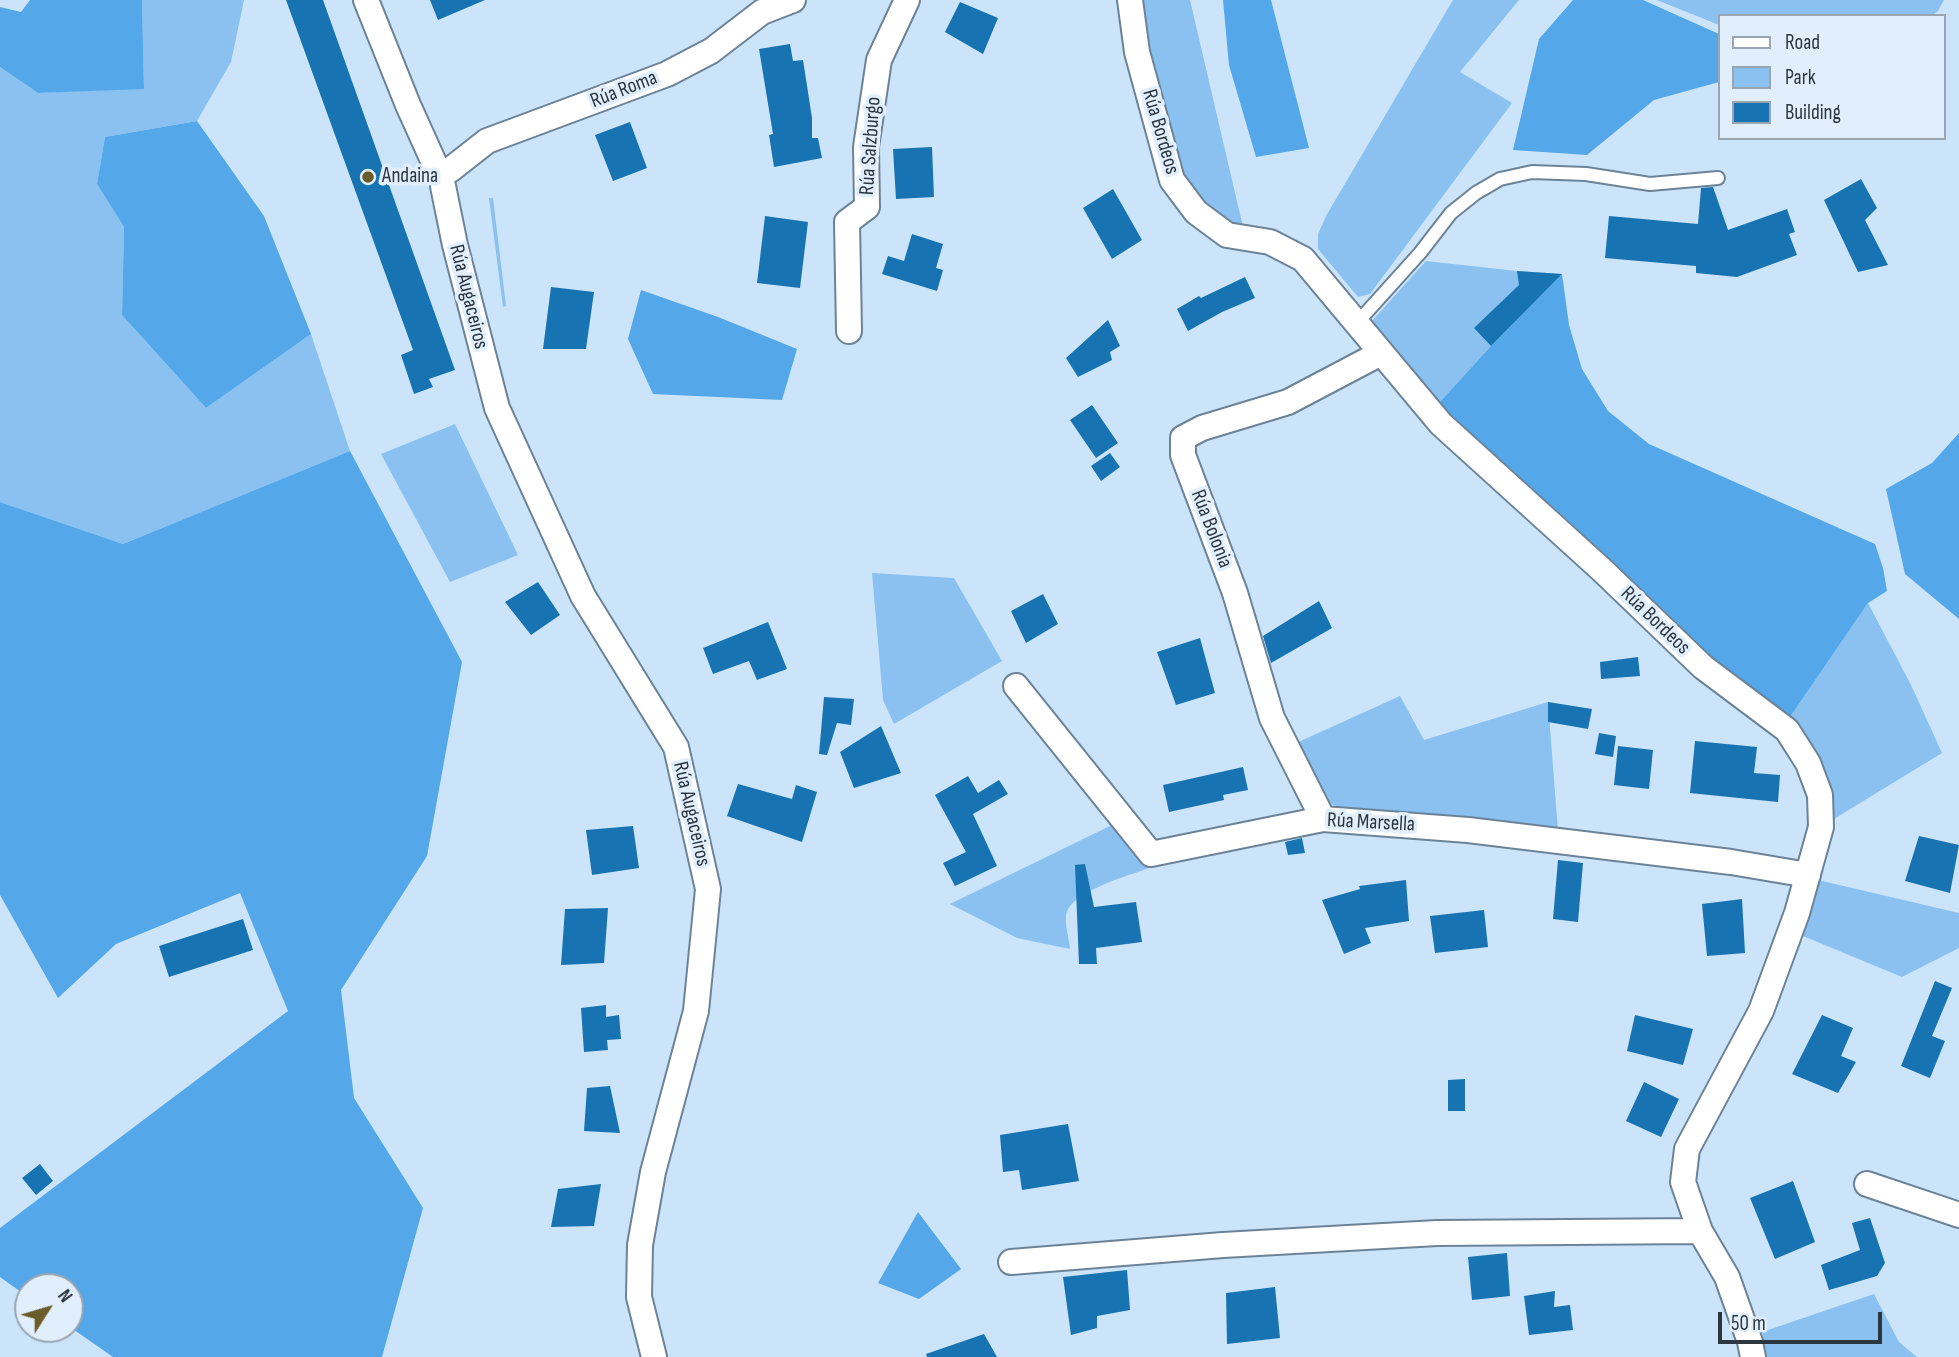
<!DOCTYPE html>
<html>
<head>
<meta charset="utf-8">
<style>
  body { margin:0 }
  #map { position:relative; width:1959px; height:1357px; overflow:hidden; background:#cbe4fa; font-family:"Sofia Sans Condensed",sans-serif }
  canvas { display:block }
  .legend { position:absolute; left:1718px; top:14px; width:228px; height:126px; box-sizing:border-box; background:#e1effd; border:2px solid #99a5b1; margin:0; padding:9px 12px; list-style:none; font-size:21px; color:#2c363e }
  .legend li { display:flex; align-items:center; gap:14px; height:35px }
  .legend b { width:35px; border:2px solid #99a5b1 }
  .north { position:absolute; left:14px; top:1273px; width:70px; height:70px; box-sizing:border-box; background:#e1effd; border:2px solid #99a5b1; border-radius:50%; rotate:53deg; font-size:19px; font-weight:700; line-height:28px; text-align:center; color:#2c363e }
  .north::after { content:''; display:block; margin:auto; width:24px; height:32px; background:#6a5d29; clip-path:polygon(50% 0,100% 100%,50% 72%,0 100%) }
  .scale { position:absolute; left:1718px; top:1312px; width:164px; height:32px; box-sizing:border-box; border:4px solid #2c363e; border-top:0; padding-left:9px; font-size:21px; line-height:24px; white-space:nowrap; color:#2c363e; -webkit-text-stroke:5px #e1effd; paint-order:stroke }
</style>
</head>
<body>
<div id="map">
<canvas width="1959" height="1357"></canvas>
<ul class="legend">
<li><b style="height:9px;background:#fff"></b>Road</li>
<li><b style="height:19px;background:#8ac1f0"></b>Park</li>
<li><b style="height:19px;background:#1773b1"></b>Building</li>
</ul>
<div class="north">N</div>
<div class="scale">50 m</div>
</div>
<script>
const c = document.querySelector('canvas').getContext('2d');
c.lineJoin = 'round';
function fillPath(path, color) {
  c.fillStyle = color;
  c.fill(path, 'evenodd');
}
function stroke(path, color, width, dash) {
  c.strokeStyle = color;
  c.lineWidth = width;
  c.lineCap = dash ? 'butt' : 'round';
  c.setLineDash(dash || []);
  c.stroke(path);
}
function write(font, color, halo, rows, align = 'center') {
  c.font = font + ' "Sofia Sans Condensed",sans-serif';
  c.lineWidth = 7;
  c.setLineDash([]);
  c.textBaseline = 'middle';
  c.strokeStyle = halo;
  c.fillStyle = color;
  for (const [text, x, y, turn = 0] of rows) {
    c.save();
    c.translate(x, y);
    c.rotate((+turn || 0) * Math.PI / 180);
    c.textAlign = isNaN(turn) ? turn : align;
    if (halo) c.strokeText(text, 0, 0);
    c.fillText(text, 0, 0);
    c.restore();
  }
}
fillPath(new Path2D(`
  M 142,0 L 244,0 L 231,62 L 197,121 L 105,137 L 97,184 L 124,227 L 122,315 L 206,408 L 311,334 L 350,451 L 123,544 L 0,502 L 0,67 L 38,93 L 144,88 Z
  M 1138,0 L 1190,0 L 1243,227 L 1220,217 L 1201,201 L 1181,178 Z
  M 1453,0 L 1519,0 L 1460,72 L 1512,103 L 1370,294 L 1358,297 L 1318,249 L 1318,234 L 1326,216 Z
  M 1657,0 L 1944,0 L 1938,11 L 1931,16 L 1719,16 L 1719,25 Z
  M 489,198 L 493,198 L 506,306 L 503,307 Z
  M 1426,261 L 1517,271 L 1562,274 L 1491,346 L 1438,404 L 1371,322 Z
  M 455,424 L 518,555 L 450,582 L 381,454 Z
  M 872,573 L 954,578 L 1002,661 L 894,724 L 883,700 Z
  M 1868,603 L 1911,685 L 1942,753 L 1829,822 L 1788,720 Z
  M 1400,696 L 1424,740 L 1548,702 L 1558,831 L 1338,807 L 1321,799 L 1294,744 Z
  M 1114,824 L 1149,868 C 1129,876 1069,891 1066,916 C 1065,926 1069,939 1070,949 L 1017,938 L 950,904 Z
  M 1818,880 L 1959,913 L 1959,948 L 1902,977 L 1803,936 L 1812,908 Z
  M 1874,1294 L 1899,1342 L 1917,1357 L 1767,1357 L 1762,1332 Z`), '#8ac1f0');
fillPath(new Path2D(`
  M 30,0 L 142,0 L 144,89 L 38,93 L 0,67 L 0,7 L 21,12 Z
  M 1223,0 L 1271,0 L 1309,148 L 1256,157 L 1229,65 Z
  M 1573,0 L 1643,0 L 1719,34 L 1719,82 L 1654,100 L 1587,155 L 1513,150 L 1539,39 Z
  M 197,121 L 264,216 L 311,334 L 206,408 L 122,315 L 124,227 L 97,184 L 105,137 Z
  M 1562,274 L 1569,325 L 1582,369 L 1608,411 L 1649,444 L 1875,544 L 1883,568 L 1887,591 L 1868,603 L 1788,720 L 1689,642 L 1575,527 L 1438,404 L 1491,346 Z
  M 641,290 L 718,317 L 797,349 L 782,400 L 653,394 L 628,339 Z
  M 1959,433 L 1959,619 L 1905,574 L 1886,489 L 1932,463 Z
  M 350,451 L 462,662 L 427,856 L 341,990 L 354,1098 L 423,1208 L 382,1357 L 113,1357 L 70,1327 L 70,1287 L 28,1287 L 28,1297 L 0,1277 L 0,1228 L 288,1011 L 240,893 L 116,944 L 58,998 L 0,895 L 0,502 L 123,544 Z
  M 918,1212 L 961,1269 L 919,1299 L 878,1283 Z`), '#54a7e9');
fillPath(new Path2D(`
  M 286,0 L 323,0 L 455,370 L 429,379 L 433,387 L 414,394 L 401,355 L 413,350 Z
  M 430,0 L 485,0 L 438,20 Z
  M 960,2 L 998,18 L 983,54 L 945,32 Z
  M 790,44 L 793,61 L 803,60 L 812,118 L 812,138 L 818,138 L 822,158 L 774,167 L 769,135 L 773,134 L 759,49 Z
  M 630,122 L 647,168 L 613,181 L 595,135 Z
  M 932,147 L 934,197 L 896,199 L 893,149 Z
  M 1861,179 L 1877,208 L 1865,220 L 1888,265 L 1858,272 L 1824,200 Z
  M 1713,187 L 1728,230 L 1787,209 L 1795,232 L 1789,234 L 1797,255 L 1737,277 L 1696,273 L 1696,266 L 1605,258 L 1609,216 L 1698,224 L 1701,188 Z
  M 1113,189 L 1142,240 L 1112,259 L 1083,208 Z
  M 765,216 L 808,222 L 800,288 L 757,283 Z
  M 912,234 L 943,244 L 936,268 L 943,270 L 937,291 L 882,274 L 888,256 L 904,261 Z
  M 1517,271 L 1562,274 L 1491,346 L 1474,328 L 1519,285 Z
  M 1245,277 L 1255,298 L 1222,312 L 1188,331 L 1177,309 L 1199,296 L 1201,298 Z
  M 551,287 L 594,292 L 586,349 L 543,349 Z
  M 1108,320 L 1120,346 L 1110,352 L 1112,360 L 1078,377 L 1066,358 Z
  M 1092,405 L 1118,443 L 1096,458 L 1070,420 Z
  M 1110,453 L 1120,467 L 1101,481 L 1091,466 Z
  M 538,582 L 560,615 L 531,635 L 505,602 Z
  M 1043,594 L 1058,624 L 1026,643 L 1011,611 Z
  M 1319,601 L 1332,628 L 1271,663 L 1263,636 Z
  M 768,622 L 787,669 L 757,680 L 749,661 L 713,674 L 703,648 Z
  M 1200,638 L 1215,693 L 1176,705 L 1157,652 Z
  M 1638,657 L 1640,676 L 1601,679 L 1600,662 Z
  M 824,697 L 854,699 L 851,725 L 837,723 L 827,755 L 819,754 Z
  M 1548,702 L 1592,709 L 1588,729 L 1548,722 Z
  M 881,726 L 901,773 L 854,788 L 840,752 Z
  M 1599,733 L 1616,736 L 1613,757 L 1595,754 Z
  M 1695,741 L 1757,747 L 1754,773 L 1780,775 L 1778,802 L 1690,793 Z
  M 1618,746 L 1653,750 L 1649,789 L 1614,785 Z
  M 1243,767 L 1248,790 L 1223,795 L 1224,800 L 1169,812 L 1163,785 Z
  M 968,776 L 978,793 L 999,780 L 1008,794 L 973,814 L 997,866 L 955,886 L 943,863 L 966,852 L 935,795 Z
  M 738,784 L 792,799 L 796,785 L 817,792 L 802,842 L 727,816 Z
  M 633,826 L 639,868 L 592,875 L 586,830 Z
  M 1919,836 L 1959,845 L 1950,893 L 1905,881 Z
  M 1302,838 L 1305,853 L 1288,855 L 1285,842 Z
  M 1558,860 L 1583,863 L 1578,922 L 1553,919 Z
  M 1085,864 L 1094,907 L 1136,902 L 1142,942 L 1096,948 L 1097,964 L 1079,964 L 1075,865 Z
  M 1406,880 L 1409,921 L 1365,928 L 1371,943 L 1344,954 L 1322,900 L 1360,889 L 1359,886 Z
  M 1742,899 L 1745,953 L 1707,956 L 1702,904 Z
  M 608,908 L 604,963 L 561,965 L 565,909 Z
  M 1484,910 L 1488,947 L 1435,953 L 1430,916 Z
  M 243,919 L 253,950 L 169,977 L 159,946 Z
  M 1935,981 L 1952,988 L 1932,1036 L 1945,1041 L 1930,1078 L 1901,1066 Z
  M 606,1005 L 606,1017 L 619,1015 L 621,1039 L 607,1040 L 608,1050 L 584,1052 L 581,1008 Z
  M 1635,1015 L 1693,1029 L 1683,1065 L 1627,1051 Z
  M 1822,1015 L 1853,1028 L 1841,1056 L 1856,1062 L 1838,1093 L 1792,1074 Z
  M 1465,1079 L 1465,1111 L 1448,1111 L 1448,1080 Z
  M 1644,1082 L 1679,1099 L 1661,1137 L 1626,1121 Z
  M 610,1086 L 620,1133 L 584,1131 L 587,1088 Z
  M 1068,1124 L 1079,1181 L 1022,1190 L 1019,1170 L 1003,1172 L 1000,1135 Z
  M 40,1164 L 53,1181 L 36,1195 L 22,1178 Z
  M 1793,1181 L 1815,1242 L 1775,1259 L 1750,1198 Z
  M 601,1184 L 594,1226 L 551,1227 L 558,1189 Z
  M 1870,1218 L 1885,1263 L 1877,1276 L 1829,1290 L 1821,1265 L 1860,1250 L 1852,1223 Z
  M 1507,1253 L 1510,1296 L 1472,1300 L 1468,1257 Z
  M 1127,1270 L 1130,1310 L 1097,1316 L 1097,1328 L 1071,1335 L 1063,1277 Z
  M 1275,1287 L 1280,1338 L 1227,1344 L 1226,1293 Z
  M 1555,1291 L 1554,1307 L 1570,1305 L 1573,1330 L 1529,1335 L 1524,1296 Z
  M 984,1334 L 997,1357 L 927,1357 L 926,1354 Z`), '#1773b1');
const service = new Path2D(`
  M 1356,324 L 1420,253 L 1451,213 L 1476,193 L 1500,179 L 1532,172 L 1586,174 L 1650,184 L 1718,178`);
const minor = new Path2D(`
  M 366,0 L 408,105 L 436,167
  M 1130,0 L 1137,52 L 1172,180 L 1196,212 L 1227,235 L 1270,242 L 1303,259 L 1441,424 L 1602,570 L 1703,667 L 1787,730 L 1808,763 L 1820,795 L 1821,827 L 1797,913 L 1761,1011 L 1687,1149 L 1683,1182 L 1700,1231 L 1727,1277 L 1750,1342 L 1753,1357
  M 450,170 L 487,141 L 667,74 L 711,51 L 762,12 L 793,0
  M 443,186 L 455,245 L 497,408 L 583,596 L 676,747 L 708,889 L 696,1011 L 653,1172 L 640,1245 L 639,1297 L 654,1357
  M 849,331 L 847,222 L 867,207 L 866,147 L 879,60 L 907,0
  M 1016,686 L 1151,854 L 1323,819 L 1468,830 L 1731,862 L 1808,875
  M 1323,819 L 1272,718 L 1235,593 L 1183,455 L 1183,438 L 1202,428 L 1288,402 L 1381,353
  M 1867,1184 L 1959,1215
  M 1011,1262 L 1223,1245 L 1437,1233 L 1700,1231`);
stroke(service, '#6c8397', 16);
stroke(minor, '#6c8397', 28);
stroke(service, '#fff', 12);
stroke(minor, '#fff', 24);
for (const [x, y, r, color] of [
  [368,177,7,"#6a5d29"]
]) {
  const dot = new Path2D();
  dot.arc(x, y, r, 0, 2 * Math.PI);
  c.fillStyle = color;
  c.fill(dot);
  stroke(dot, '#e1effd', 2.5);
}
write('21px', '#2c363e', '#e1effd', [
  ["Rúa Roma",624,90,-21],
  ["Rúa Bordeos",1160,132,74],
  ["Rúa Salzburgo",871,146,-86],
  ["Rúa Augaceiros",468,297,76],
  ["Rúa Bolonia",1211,529,69],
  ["Rúa Bordeos",1655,621,44],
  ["Rúa Augaceiros",691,814,77],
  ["Rúa Marsella",1371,823,3]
]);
write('21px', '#2c363e', '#e1effd', [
  ["Andaina",382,177]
], 'left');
</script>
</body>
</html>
